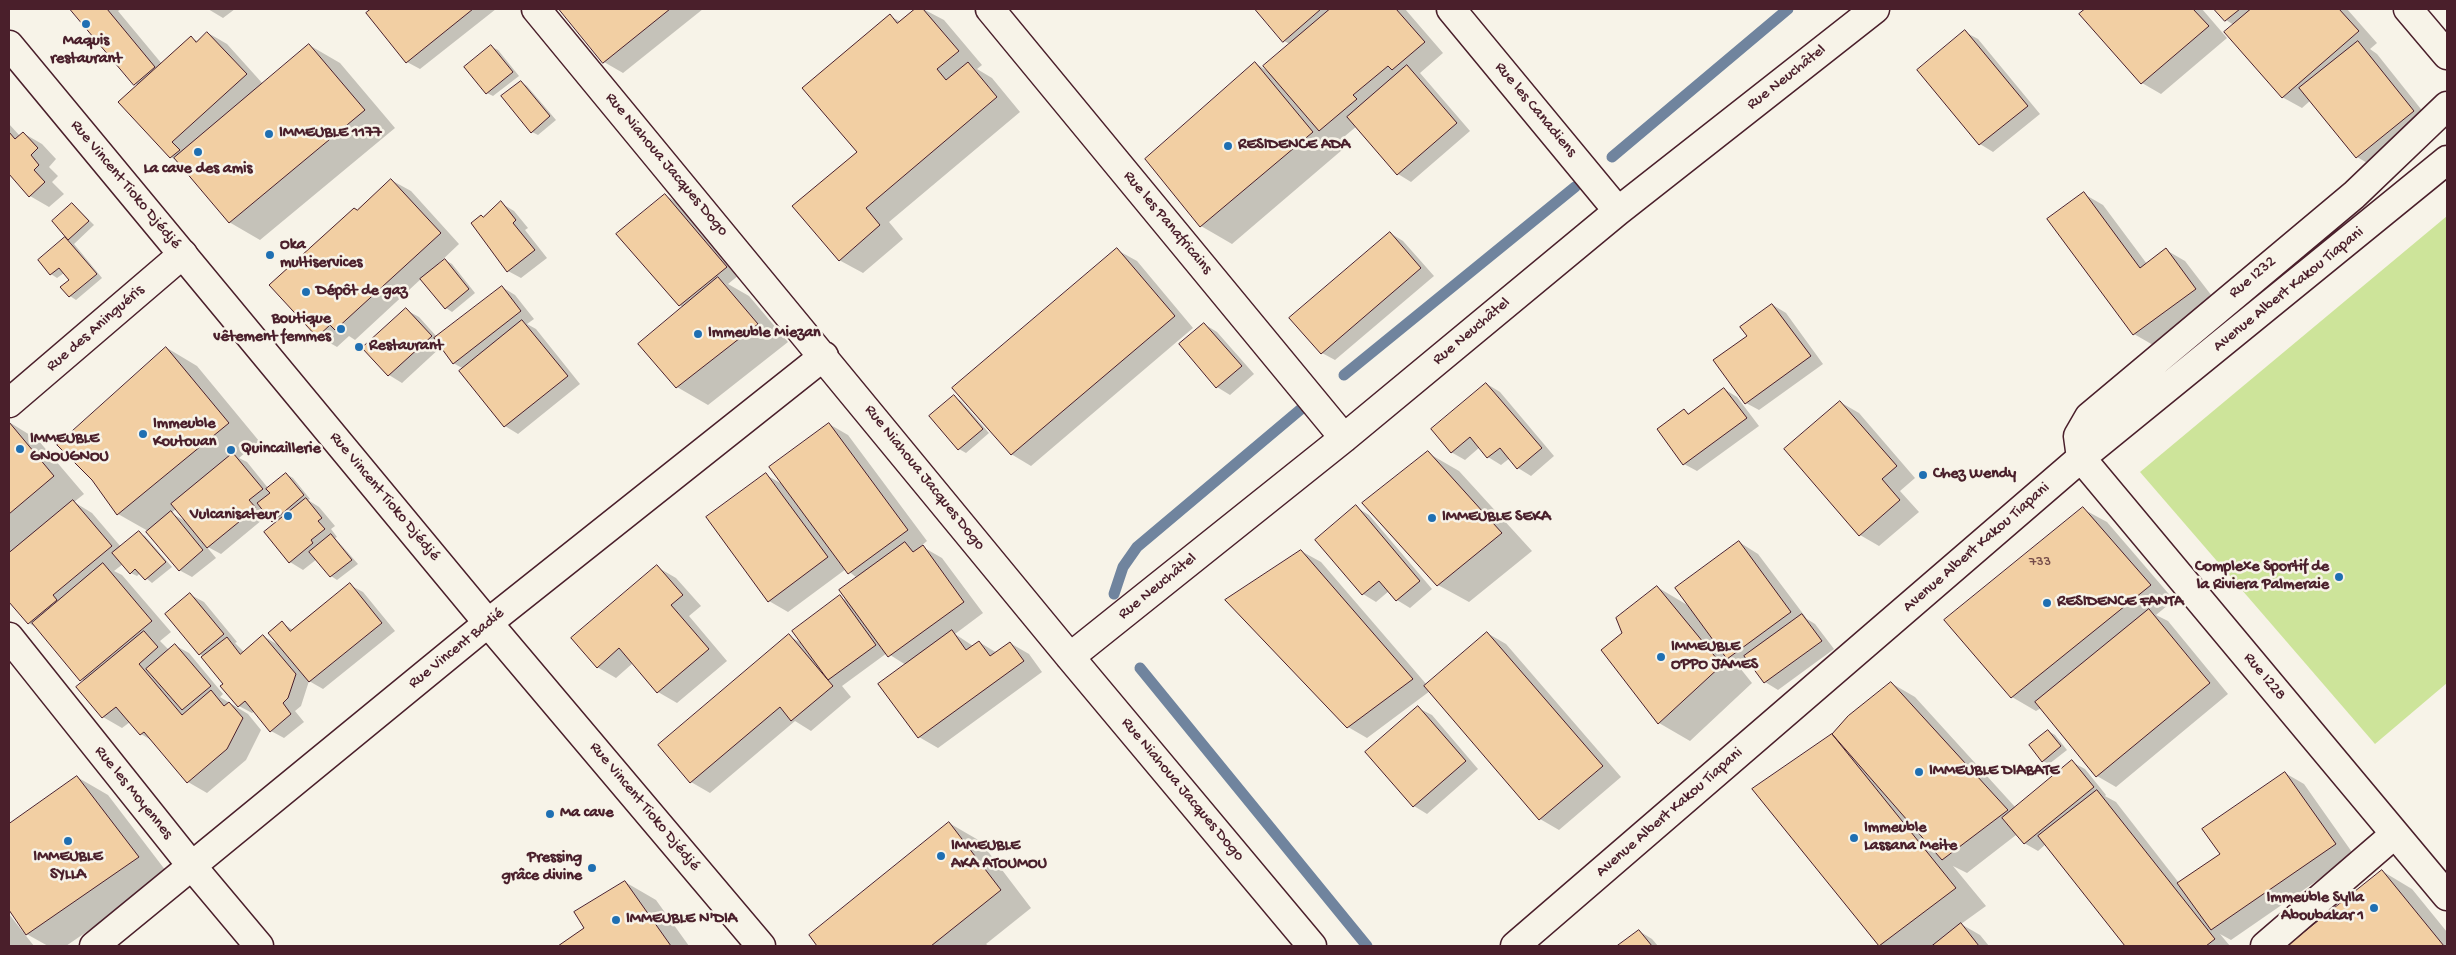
<!DOCTYPE html>
<html>
<head>
<meta charset="utf-8">
<style>
  body { margin:0 }
  #map { position:relative; width:2456px; height:955px; overflow:hidden; background:#f7f3e8; font-family:"Gochi Hand",sans-serif }
  canvas { display:block }
  .frame { position:absolute; inset:0; border:10px solid #4a1f2b; pointer-events:none }
</style>
</head>
<body>
<div id="map">
<canvas width="2456" height="955"></canvas>
<div class="frame"></div>
</div>
<script>
const c = document.querySelector('canvas').getContext('2d');
c.lineJoin = 'round';
function fillPath(path, color) {
  c.fillStyle = color;
  c.fill(path, 'evenodd');
}
function stroke(path, color, width, dash) {
  c.strokeStyle = color;
  c.lineWidth = width;
  c.lineCap = dash ? 'butt' : 'round';
  c.setLineDash(dash || []);
  c.stroke(path);
}
function write(font, color, halo, rows, align = 'center') {
  c.font = font + ' "Gochi Hand",sans-serif';
  c.lineWidth = 5;
  c.setLineDash([]);
  c.textBaseline = 'middle';
  c.strokeStyle = halo;
  c.fillStyle = color;
  for (const [text, x, y, turn = 0] of rows) {
    c.save();
    c.translate(x, y);
    c.rotate((+turn || 0) * Math.PI / 180);
    c.textAlign = isNaN(turn) ? turn : align;
    if (halo) c.strokeText(text, 0, 0);
    c.fillText(text, 0, 0);
    c.restore();
  }
}
fillPath(new Path2D(`
  M 2447,216 L 2447,683 L 2375,744 L 2140,472 Z`), '#cde49a');
fillPath(new Path2D(`
  M 72,9 L 121,9 L 118,11 L 162,64 L 191,38 L 199,42 L 208,33 L 227,44 L 263,84 L 309,45 L 340,63 L 395,128 L 260,240 L 229,222 L 181,163 L 171,157 L 138,86 Z
  M 208,9 L 235,9 L 223,18 Z
  M 373,9 L 496,9 L 420,69 L 407,62 L 368,13 Z
  M 560,9 L 703,9 L 623,73 L 604,62 Z
  M 917,9 L 923,9 L 944,20 L 982,65 L 977,69 L 992,78 L 1020,112 L 889,222 L 903,239 L 863,273 L 839,260 L 858,152 L 890,16 L 901,22 Z
  M 1257,9 L 1405,9 L 1443,53 L 1420,73 L 1470,131 L 1411,182 L 1398,174 L 1357,126 L 1339,141 L 1332,138 L 1342,150 L 1232,244 L 1201,226 L 1255,63 L 1269,72 L 1290,44 L 1284,41 Z
  M 2087,9 L 2202,9 L 2227,38 L 2161,94 L 2142,83 L 2081,14 Z
  M 2216,9 L 2347,9 L 2377,43 L 2370,49 L 2377,54 L 2432,123 L 2376,168 L 2357,157 L 2311,100 L 2302,108 L 2282,97 L 2234,25 L 2226,20 Z
  M 1965,32 L 1978,39 L 2040,114 L 1993,152 L 1980,144 Z
  M 492,47 L 498,50 L 519,76 L 493,96 L 487,93 Z
  M 521,82 L 527,86 L 556,120 L 538,135 L 532,132 Z
  M 9,124 L 20,136 L 23,133 L 42,144 L 56,159 L 49,167 L 58,176 L 52,182 L 64,194 L 49,207 L 30,196 L 9,173 Z
  M 391,180 L 411,191 L 459,244 L 438,264 L 439,265 L 445,260 L 452,264 L 475,293 L 452,312 L 446,308 L 422,278 L 355,340 L 349,336 L 337,347 L 318,336 L 358,211 Z
  M 2084,194 L 2103,205 L 2147,264 L 2166,250 L 2185,261 L 2215,300 L 2153,345 L 2134,334 Z
  M 665,195 L 678,203 L 739,275 L 728,284 L 749,296 L 788,342 L 708,405 L 677,387 L 640,344 L 683,308 L 680,305 Z
  M 501,203 L 514,211 L 528,228 L 525,230 L 547,258 L 521,278 L 508,271 L 482,216 L 484,218 Z
  M 73,204 L 94,225 L 74,244 L 102,278 L 76,300 L 70,296 L 71,281 L 64,273 L 57,278 L 51,274 L 39,260 L 68,237 Z
  M 1390,233 L 1403,241 L 1434,276 L 1335,360 L 1322,353 Z
  M 1117,250 L 1137,261 L 1193,328 L 1031,466 L 1011,454 Z
  M 502,287 L 515,295 L 534,319 L 527,324 L 536,329 L 580,384 L 518,434 L 505,426 L 461,372 L 464,369 L 453,363 L 441,347 L 402,383 L 389,375 L 364,348 L 406,310 L 419,317 L 437,337 Z
  M 1773,305 L 1786,313 L 1823,364 L 1759,410 L 1746,403 L 1748,336 Z
  M 1204,324 L 1217,332 L 1254,374 L 1230,395 L 1217,387 Z
  M 167,348 L 197,366 L 259,441 L 239,458 L 247,462 L 268,488 L 286,474 L 293,478 L 310,499 L 308,500 L 319,507 L 335,526 L 331,529 L 337,537 L 335,538 L 358,564 L 337,580 L 331,576 L 317,559 L 303,570 L 290,562 L 276,523 L 268,515 L 221,554 L 206,546 L 216,558 L 192,577 L 179,570 L 148,531 L 118,514 ZM 176,509 L 187,522 L 171,513 Z
  M 1487,384 L 1500,392 L 1554,456 L 1531,476 L 1518,468 L 1510,458 L 1501,465 L 1488,457 L 1480,447 L 1465,460 L 1451,452 Z
  M 1724,389 L 1737,397 L 1759,426 L 1697,471 L 1684,464 L 1684,411 L 1690,414 Z
  M 954,397 L 961,401 L 989,433 L 966,453 L 959,449 L 931,416 Z
  M 1840,402 L 1859,413 L 1915,478 L 1900,491 L 1919,512 L 1879,546 L 1860,535 Z
  M 9,422 L 38,440 L 84,494 L 74,502 L 92,513 L 121,547 L 139,533 L 145,536 L 172,567 L 152,583 L 140,573 L 137,576 L 131,573 L 123,564 L 114,571 L 122,575 L 171,632 L 160,641 L 170,651 L 176,646 L 189,653 L 223,694 L 220,697 L 248,714 L 261,730 L 246,760 L 207,793 L 188,782 L 154,742 L 141,734 L 130,722 L 122,728 L 103,717 L 85,682 L 38,629 L 29,623 L 9,600 Z
  M 829,424 L 848,435 L 927,541 L 921,546 L 942,558 L 983,613 L 955,634 L 973,646 L 979,642 L 997,653 L 1010,643 L 1029,654 L 1042,672 L 938,748 L 919,737 L 906,665 L 887,653 L 842,686 L 851,697 L 811,731 L 795,721 L 710,793 L 691,782 L 789,636 L 803,644 L 840,597 L 849,602 L 857,578 L 846,569 L 788,612 L 769,601 L 766,475 L 784,485 Z
  M 1428,453 L 1459,471 L 1532,551 L 1469,602 L 1438,585 Z
  M 1356,507 L 1369,515 L 1432,589 L 1410,608 L 1397,600 L 1389,591 L 1376,602 L 1363,594 Z
  M 2083,509 L 2107,522 L 2174,600 L 2156,615 L 2168,621 L 2228,694 L 2116,787 L 2097,776 L 2041,708 L 2036,711 L 2012,697 L 1946,621 Z
  M 1739,542 L 1758,554 L 1807,619 L 1815,624 L 1834,649 L 1778,690 L 1765,682 L 1752,665 L 1747,669 L 1736,663 L 1752,683 L 1690,741 L 1659,723 L 1602,650 L 1623,633 L 1657,587 L 1689,606 Z
  M 1301,551 L 1321,562 L 1427,685 L 1487,633 L 1506,644 L 1621,777 L 1559,830 L 1540,819 L 1430,691 L 1367,738 L 1348,727 Z
  M 657,567 L 676,578 L 701,606 L 689,616 L 727,661 L 677,703 L 658,692 L 633,663 L 616,678 L 597,667 Z
  M 350,585 L 363,592 L 395,631 L 323,689 L 309,681 L 301,706 L 295,711 L 304,722 L 284,738 L 271,731 L 255,711 L 252,713 L 239,706 L 225,684 L 204,657 L 200,654 L 191,595 L 204,602 L 237,642 L 235,643 L 244,652 L 263,636 L 280,646 L 282,623 L 293,630 Z
  M 1891,683 L 1915,697 L 2016,808 L 2072,762 L 2085,769 L 2106,795 L 2105,796 L 2116,802 L 2179,883 L 2221,854 L 2285,773 L 2304,784 L 2354,855 L 2231,940 L 2220,934 L 2230,946 L 2126,946 L 2046,844 L 2038,851 L 2024,843 L 2016,835 L 1967,873 L 1953,866 L 1986,906 L 1961,924 L 1980,935 L 1989,946 L 1879,946 L 1754,789 L 1833,735 Z
  M 1418,708 L 1432,715 L 1478,769 L 1427,814 L 1414,806 Z
  M 2048,731 L 2055,735 L 2067,750 L 2049,764 L 2043,761 Z
  M 77,777 L 108,795 L 169,875 L 66,946 L 48,946 L 23,932 L 25,931 L 9,908 L 9,825 Z
  M 949,823 L 980,841 L 1031,908 L 986,944 L 989,946 L 819,946 L 811,936 Z
  M 2382,871 L 2412,889 L 2447,932 L 2447,946 L 2289,946 Z
  M 625,882 L 656,900 L 689,946 L 560,946 L 586,928 Z
  M 9,914 L 23,932 L 34,946 L 9,946 Z
  M 1639,931 L 1652,939 L 1658,946 L 1620,946 Z`), '#0003');
stroke(new Path2D(`
  M 1612,157 L 1788,9
  M 1344,375 L 1575,187
  M 1114,594 L 1123,567 L 1137,547 L 1301,409
  M 1140,668 L 1367,946`), '#70849e', 11);
const building = new Path2D(`
  M 70,9 L 107,9 L 155,67 L 134,85 Z
  M 371,9 L 473,9 L 406,63 L 366,13 Z
  M 559,9 L 670,9 L 603,63 Z
  M 915,9 L 923,9 L 959,51 L 937,69 L 946,80 L 968,62 L 997,97 L 866,208 L 880,225 L 839,261 L 792,206 L 857,152 L 802,88 L 890,14 L 897,23 Z
  M 1255,9 L 1321,9 L 1283,42 Z
  M 1330,9 L 1396,9 L 1425,42 L 1392,70 L 1388,66 L 1353,95 L 1357,99 L 1319,131 L 1263,66 Z
  M 2085,9 L 2193,9 L 2209,26 L 2141,84 L 2079,14 Z
  M 2214,9 L 2240,9 L 2225,21 Z
  M 2251,9 L 2339,9 L 2359,31 L 2282,98 L 2224,32 Z
  M 1965,30 L 2028,106 L 1979,145 L 1917,70 Z
  M 207,32 L 247,74 L 172,142 L 180,150 L 170,158 L 118,102 L 191,36 L 196,42 Z
  M 2358,41 L 2414,111 L 2356,158 L 2299,88 Z
  M 309,44 L 365,110 L 229,223 L 174,158 Z
  M 491,45 L 513,72 L 486,94 L 464,67 Z
  M 1255,62 L 1313,132 L 1200,227 L 1145,159 Z
  M 1407,65 L 1457,123 L 1397,175 L 1347,117 Z
  M 521,81 L 550,116 L 531,133 L 501,96 Z
  M 9,132 L 15,139 L 23,132 L 38,148 L 31,155 L 39,165 L 34,170 L 45,182 L 29,197 L 9,174 Z
  M 391,179 L 441,233 L 335,330 L 330,325 L 317,337 L 269,285 L 354,208 L 357,210 Z
  M 2084,192 L 2140,268 L 2166,248 L 2196,289 L 2133,335 L 2047,219 Z
  M 665,194 L 727,267 L 679,306 L 616,234 Z
  M 501,201 L 516,220 L 513,223 L 535,250 L 507,272 L 471,223 L 481,215 L 483,217 Z
  M 72,203 L 89,221 L 68,240 L 52,221 Z
  M 1390,232 L 1421,268 L 1321,354 L 1289,318 Z
  M 65,237 L 97,274 L 69,297 L 60,287 L 69,280 L 59,268 L 50,275 L 38,260 Z
  M 1117,248 L 1175,316 L 1011,455 L 952,388 Z
  M 445,259 L 469,289 L 445,309 L 420,279 Z
  M 718,277 L 758,324 L 676,388 L 638,344 Z
  M 502,286 L 521,311 L 453,364 L 434,338 Z
  M 1772,304 L 1811,356 L 1745,404 L 1713,360 L 1747,336 L 1740,327 Z
  M 406,308 L 432,336 L 388,376 L 362,348 Z
  M 522,320 L 568,376 L 504,427 L 459,371 Z
  M 1204,323 L 1242,366 L 1216,388 L 1179,344 Z
  M 166,347 L 229,423 L 117,515 L 92,480 L 57,445 Z
  M 1486,383 L 1542,448 L 1517,469 L 1500,448 L 1487,458 L 1470,437 L 1451,453 L 1431,429 Z
  M 1724,388 L 1747,418 L 1683,465 L 1657,429 L 1684,409 L 1688,414 Z
  M 954,395 L 983,429 L 958,450 L 929,416 Z
  M 1840,401 L 1897,466 L 1882,479 L 1900,500 L 1859,536 L 1784,449 Z
  M 9,422 L 54,476 L 9,514 Z
  M 829,423 L 908,530 L 848,574 L 769,467 Z
  M 1428,451 L 1502,533 L 1437,586 L 1362,503 Z
  M 233,453 L 263,489 L 249,500 L 256,508 L 207,548 L 171,504 Z
  M 286,473 L 304,495 L 272,522 L 257,503 L 270,493 L 266,489 Z
  M 766,473 L 828,557 L 768,602 L 706,517 Z
  M 306,498 L 322,518 L 318,521 L 325,529 L 311,540 L 313,543 L 289,563 L 264,532 Z
  M 73,500 L 112,546 L 53,595 L 57,600 L 28,624 L 9,602 L 9,553 Z
  M 1356,505 L 1420,581 L 1396,601 L 1379,581 L 1362,595 L 1315,540 Z
  M 2083,507 L 2151,585 L 2011,698 L 1944,620 Z
  M 171,511 L 203,550 L 179,571 L 146,532 Z
  M 139,531 L 166,562 L 145,580 L 135,569 L 130,574 L 112,553 Z
  M 331,534 L 352,560 L 330,577 L 309,552 Z
  M 1739,541 L 1791,612 L 1727,659 L 1675,588 Z
  M 905,542 L 913,552 L 923,545 L 964,602 L 888,657 L 839,590 Z
  M 1301,550 L 1413,679 L 1347,728 L 1225,600 Z
  M 103,563 L 152,621 L 80,681 L 32,623 Z
  M 657,565 L 683,595 L 671,605 L 709,649 L 657,693 L 619,648 L 597,668 L 571,638 Z
  M 350,583 L 382,623 L 309,682 L 268,633 L 282,621 L 290,631 Z
  M 1657,586 L 1722,665 L 1658,724 L 1601,650 L 1622,633 L 1616,618 Z
  M 190,593 L 224,634 L 199,655 L 165,614 Z
  M 840,595 L 876,645 L 828,680 L 792,631 Z
  M 2149,609 L 2210,683 L 2096,777 L 2035,702 Z
  M 1802,614 L 1822,641 L 1764,683 L 1744,656 Z
  M 952,630 L 966,650 L 979,641 L 990,656 L 1010,642 L 1024,661 L 918,738 L 878,684 Z
  M 144,631 L 158,647 L 139,664 L 182,715 L 211,690 L 224,706 L 229,702 L 243,718 L 227,749 L 187,783 L 144,732 L 140,735 L 116,707 L 102,718 L 76,687 Z
  M 1487,632 L 1603,766 L 1539,820 L 1424,686 Z
  M 789,634 L 833,686 L 791,721 L 780,707 L 690,783 L 658,745 Z
  M 263,635 L 296,674 L 288,698 L 283,703 L 291,714 L 270,732 L 245,701 L 238,707 L 220,686 L 223,684 L 201,657 L 227,637 L 240,654 Z
  M 175,644 L 211,686 L 182,710 L 146,669 Z
  M 1891,682 L 2008,810 L 1942,860 L 1832,734 L 1848,716 Z
  M 1418,706 L 1466,761 L 1413,807 L 1365,752 Z
  M 2048,730 L 2061,746 L 2042,762 L 2029,745 Z
  M 1832,734 L 1956,888 L 1879,946 L 1752,789 Z
  M 2072,760 L 2094,787 L 2024,844 L 2002,818 Z
  M 2285,772 L 2336,844 L 2211,930 L 2177,883 L 2220,854 L 2202,829 Z
  M 77,776 L 139,857 L 26,935 L 9,910 L 9,824 Z
  M 2097,790 L 2215,939 L 2206,946 L 2125,946 L 2038,836 Z
  M 949,822 L 1001,890 L 931,946 L 817,946 L 809,935 Z
  M 2382,870 L 2444,946 L 2287,946 Z
  M 625,881 L 671,946 L 558,946 L 584,928 L 574,912 Z
  M 1961,923 L 1979,946 L 1932,946 Z
  M 1639,930 L 1652,946 L 1617,946 Z`);
fillPath(building, '#f2cfa3');
stroke(building, '#4a1f2b', 1);
const minor = new Path2D(`
  M 536,9 L 1070,657 L 1312,946
  M 990,9 L 1344,438
  M 1451,9 L 1618,211
  M 2408,9 L 2447,55
  M 2447,106 L 2354,195 L 2089,417 L 2078,436 L 2081,458 L 2447,896
  M 9,403 L 183,254
  M 9,637 L 191,865 L 259,946
  M 1070,657 L 1344,438 L 1618,211 L 1875,9
  M 94,946 L 488,623 L 824,356
  M 1515,946 L 2081,458 L 2447,160
  M 2265,946 L 2395,834`);
const tertiary = new Path2D(`
  M 9,45 L 488,623 L 761,946`);
stroke(minor, '#4a1f2b', 31);
stroke(tertiary, '#4a1f2b', 31);
stroke(minor, '#f7f3e8', 28);
stroke(tertiary, '#f7f3e8', 28);
for (const [x, y, r, color] of [
  [86,24,5,"#1f6fb2"],
  [269,134,5,"#1f6fb2"],
  [1228,146,5,"#1f6fb2"],
  [198,152,5,"#1f6fb2"],
  [270,255,5,"#1f6fb2"],
  [306,292,5,"#1f6fb2"],
  [341,329,5,"#1f6fb2"],
  [698,334,5,"#1f6fb2"],
  [359,347,5,"#1f6fb2"],
  [143,434,5,"#1f6fb2"],
  [20,449,5,"#1f6fb2"],
  [231,450,5,"#1f6fb2"],
  [1923,475,5,"#1f6fb2"],
  [288,516,5,"#1f6fb2"],
  [1432,518,5,"#1f6fb2"],
  [2339,577,5,"#1f6fb2"],
  [2047,603,5,"#1f6fb2"],
  [1661,657,5,"#1f6fb2"],
  [1919,772,5,"#1f6fb2"],
  [550,814,5,"#1f6fb2"],
  [1854,838,5,"#1f6fb2"],
  [68,841,5,"#1f6fb2"],
  [941,856,5,"#1f6fb2"],
  [592,868,5,"#1f6fb2"],
  [2374,908,5,"#1f6fb2"],
  [616,920,5,"#1f6fb2"]
]) {
  const dot = new Path2D();
  dot.arc(x, y, r, 0, 2 * Math.PI);
  c.fillStyle = color;
  c.fill(dot);
  stroke(dot, '#f7f3e8', 2);
}
write('14px', '#744b49', null, [
  ["733",2040,563]
]);
write('bold 16px', '#4a1f2b', '#f7f3e8', [
  ["Maquis",86,42,"center"],
  ["restaurant",86,60,"center"],
  ["IMMEUBLE 1177",279,134],
  ["RESIDENCE ADA",1238,146],
  ["La cave des amis",198,170,"center"],
  ["Oka",280,246],
  ["multiservices",280,264],
  ["Dépôt de gaz",316,292],
  ["Boutique",331,320,"right"],
  ["vêtement femmes",331,338,"right"],
  ["Immeuble Miezan",708,334],
  ["Restaurant",369,347],
  ["Immeuble",153,425],
  ["Koutouan",153,443],
  ["IMMEUBLE",30,440],
  ["GNOUGNOU",30,458],
  ["Quincaillerie",241,450],
  ["Chez Wendy",1933,475],
  ["Vulcanisateur",278,516,"right"],
  ["IMMEUBLE SEKA",1442,518],
  ["Complexe Sportif de",2329,568,"right"],
  ["la Riviera Palmeraie",2329,586,"right"],
  ["RESIDENCE FANTA",2057,603],
  ["IMMEUBLE",1671,648],
  ["OPPO JAMES",1671,666],
  ["IMMEUBLE DIABATE",1929,772],
  ["Ma cave",560,814],
  ["Immeuble",1864,829],
  ["Lassana Meite",1864,847],
  ["IMMEUBLE",951,847],
  ["AKA ATOUMOU",951,865],
  ["IMMEUBLE",68,858,"center"],
  ["SYLLA",68,876,"center"],
  ["Pressing",582,859,"right"],
  ["grâce divine",582,877,"right"],
  ["Immeuble Sylla",2364,899,"right"],
  ["Aboubakar 1",2364,917,"right"],
  ["IMMEUBLE N'DIA",626,920]
], 'left');
write('16px', '#4a1f2b', '#f7f3e8', [
  ["Rue Neuchâtel",1787,78,-38],
  ["Rue les Canadiens",1535,110,50],
  ["Rue Niahoua Jacques Dogo",666,165,50],
  ["Rue Vincent Tioko Djédjé",125,185,50],
  ["Rue les Panafricains",1167,223,50],
  ["Rue I232",2253,278,-40],
  ["Avenue Albert Kakou Tiapani",2289,290,-39],
  ["Rue des Aninguéris",96,329,-41],
  ["Rue Neuchâtel",1472,332,-40],
  ["Rue Niahoua Jacques Dogo",924,478,51],
  ["Rue Vincent Tioko Djédjé",384,497,50],
  ["Avenue Albert Kakou Tiapani",1977,548,-41],
  ["Rue Neuchâtel",1158,587,-39],
  ["Rue Vincent Badié",457,649,-39],
  ["Rue I228",2264,677,50],
  ["Rue Niahoua Jacques Dogo",1182,790,50],
  ["Rue les Moyennes",133,793,51],
  ["Rue Vincent Tioko Djédjé",644,807,50],
  ["Avenue Albert Kakou Tiapani",1670,813,-41]
]);
</script>
</body>
</html>
